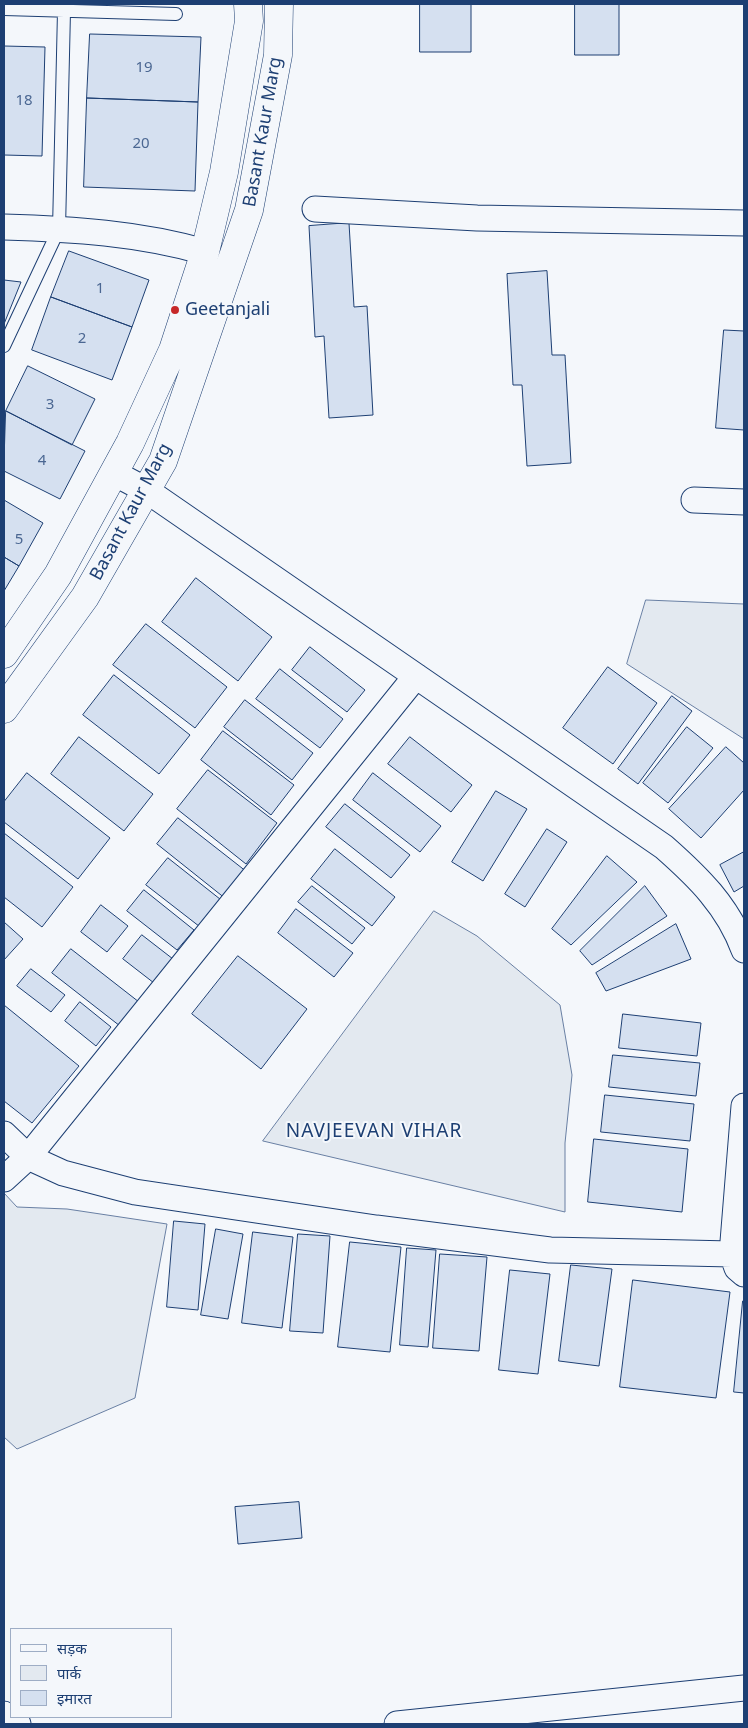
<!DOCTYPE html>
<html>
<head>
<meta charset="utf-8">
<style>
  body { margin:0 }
  #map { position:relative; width:748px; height:1728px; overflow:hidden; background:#f4f7fb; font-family:"Noto Sans","Noto Sans Devanagari",sans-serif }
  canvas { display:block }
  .frame { position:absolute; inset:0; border:5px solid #1d3f73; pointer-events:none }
  .legend { position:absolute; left:10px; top:1628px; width:162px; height:90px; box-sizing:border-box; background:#f4f7fb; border:1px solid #9eadc5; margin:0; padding:6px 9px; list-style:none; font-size:15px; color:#1d3f73 }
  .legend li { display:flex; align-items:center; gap:10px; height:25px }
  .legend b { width:25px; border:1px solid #9eadc5 }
</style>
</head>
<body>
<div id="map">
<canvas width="748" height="1728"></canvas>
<div class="frame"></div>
<ul class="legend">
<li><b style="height:6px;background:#f4f7fb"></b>सड़क</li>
<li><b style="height:14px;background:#e3e9f0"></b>पार्क</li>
<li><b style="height:14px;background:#d5e0f0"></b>इमारत</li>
</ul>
</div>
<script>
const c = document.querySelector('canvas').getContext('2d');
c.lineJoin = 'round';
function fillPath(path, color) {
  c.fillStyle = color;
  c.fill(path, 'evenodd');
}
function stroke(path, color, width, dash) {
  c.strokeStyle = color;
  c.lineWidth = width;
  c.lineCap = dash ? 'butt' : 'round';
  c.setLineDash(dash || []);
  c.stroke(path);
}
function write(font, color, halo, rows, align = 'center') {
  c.font = font + ' "Noto Sans",sans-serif';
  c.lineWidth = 4;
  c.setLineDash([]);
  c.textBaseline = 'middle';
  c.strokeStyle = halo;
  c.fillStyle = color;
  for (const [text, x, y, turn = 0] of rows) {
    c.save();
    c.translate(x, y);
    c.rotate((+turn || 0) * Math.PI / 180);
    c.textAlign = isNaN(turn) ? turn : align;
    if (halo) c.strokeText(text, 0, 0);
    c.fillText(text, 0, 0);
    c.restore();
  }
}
const green = new Path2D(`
  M 646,600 L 744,604 L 744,739 L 627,664 Z
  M 434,911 L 477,936 L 560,1005 L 572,1075 L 565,1143 L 565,1212 L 263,1141 Z
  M 4,1193 L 17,1207 L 67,1209 L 167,1224 L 135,1398 L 17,1449 L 4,1437 Z`);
fillPath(green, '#e3e9f0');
stroke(green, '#687fa3', 1);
const building = new Path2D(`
  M 420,4 L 471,4 L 471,52 L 420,52 Z
  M 575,4 L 619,4 L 619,55 L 575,55 Z
  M 90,34 L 201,37 L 198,102 L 87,98 Z
  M 4,46 L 45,47 L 42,156 L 4,155 Z
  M 87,98 L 198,102 L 195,191 L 84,187 Z
  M 349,223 L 354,307 L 367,306 L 373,415 L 329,418 L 324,336 L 315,337 L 309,226 Z
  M 69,251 L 149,280 L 132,327 L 51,297 Z
  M 547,271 L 552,355 L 565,355 L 571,463 L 527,466 L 522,385 L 513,385 L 507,274 Z
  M 4,280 L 21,282 L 4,324 Z
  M 51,297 L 132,327 L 112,380 L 32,350 Z
  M 724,330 L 744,331 L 744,430 L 716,428 Z
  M 28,366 L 95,399 L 72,445 L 6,411 Z
  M 6,411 L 85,451 L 60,499 L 4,471 Z
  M 4,500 L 43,523 L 19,566 L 4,557 Z
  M 4,557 L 19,566 L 4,591 Z
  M 196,578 L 272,637 L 238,681 L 162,622 Z
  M 146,624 L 227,687 L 195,728 L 113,665 Z
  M 310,647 L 365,690 L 347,712 L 292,670 Z
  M 608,667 L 657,703 L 613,764 L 563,728 Z
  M 280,669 L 343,719 L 320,748 L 256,699 Z
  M 114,675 L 190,735 L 159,774 L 83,715 Z
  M 672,696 L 692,711 L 638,784 L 618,769 Z
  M 245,700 L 313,753 L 292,780 L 224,727 Z
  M 687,727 L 713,748 L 668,803 L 643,783 Z
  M 223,731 L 294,785 L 271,815 L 201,760 Z
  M 79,737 L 153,794 L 124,831 L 51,774 Z
  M 410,737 L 472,785 L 451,812 L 388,764 Z
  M 726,747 L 744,763 L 744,790 L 701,838 L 669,809 Z
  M 208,770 L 277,823 L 246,864 L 177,809 Z
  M 27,773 L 110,838 L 78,879 L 4,822 L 4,802 Z
  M 373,773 L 441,826 L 420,852 L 353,800 Z
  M 496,791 L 527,809 L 483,881 L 452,862 Z
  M 345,804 L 410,855 L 391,878 L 326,827 Z
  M 178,818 L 247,872 L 226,899 L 157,844 Z
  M 547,829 L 567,842 L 525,907 L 505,894 Z
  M 4,833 L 73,887 L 42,927 L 4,897 Z
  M 335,849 L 395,897 L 372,926 L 311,879 Z
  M 744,852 L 744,886 L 734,892 L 720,865 Z
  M 607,856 L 637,882 L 571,945 L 552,929 Z
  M 168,858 L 225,903 L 204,930 L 146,885 Z
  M 312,886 L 365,928 L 352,944 L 298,902 Z
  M 645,886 L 667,916 L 592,965 L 580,951 Z
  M 144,890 L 194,930 L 177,950 L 127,911 Z
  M 101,905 L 128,926 L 107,952 L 81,932 Z
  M 296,909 L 353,953 L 334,977 L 278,933 Z
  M 4,922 L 23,939 L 4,960 Z
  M 676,924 L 691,959 L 606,991 L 596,973 Z
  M 142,935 L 173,959 L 154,983 L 123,959 Z
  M 71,949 L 139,1002 L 120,1026 L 52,973 Z
  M 238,956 L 307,1009 L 261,1069 L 192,1014 Z
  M 31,969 L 65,995 L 51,1012 L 17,986 Z
  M 80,1002 L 111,1027 L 96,1046 L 65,1021 Z
  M 4,1005 L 79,1066 L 32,1123 L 4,1101 Z
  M 623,1014 L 701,1023 L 697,1056 L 619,1048 Z
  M 613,1055 L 700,1063 L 696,1096 L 609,1087 Z
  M 605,1095 L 694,1104 L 690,1141 L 601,1132 Z
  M 594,1139 L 688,1149 L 682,1212 L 588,1202 Z
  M 174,1221 L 205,1224 L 198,1310 L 167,1307 Z
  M 216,1229 L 243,1234 L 228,1319 L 201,1315 Z
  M 253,1232 L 293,1237 L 282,1328 L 242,1323 Z
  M 298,1234 L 330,1236 L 323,1333 L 290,1331 Z
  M 350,1242 L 401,1247 L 390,1352 L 338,1347 Z
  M 407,1248 L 436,1250 L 428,1347 L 400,1345 Z
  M 440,1254 L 487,1257 L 479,1351 L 433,1348 Z
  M 571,1265 L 612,1269 L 599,1366 L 559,1361 Z
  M 510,1270 L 550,1274 L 538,1374 L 499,1370 Z
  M 633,1280 L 730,1292 L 716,1398 L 620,1387 Z
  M 743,1301 L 744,1301 L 744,1393 L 734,1392 Z
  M 299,1502 L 302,1538 L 238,1544 L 235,1507 Z`);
fillPath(building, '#d5e0f0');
stroke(building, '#1d3f73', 1);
const service = new Path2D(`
  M 4,9 L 176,14
  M 4,346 L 59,229 L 64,11`);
const minor = new Path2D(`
  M 315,209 L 477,218 L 744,223
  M 4,227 C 72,229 139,233 205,252
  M 114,473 L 146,490 L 664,847 C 698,877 728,906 744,950
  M 694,500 L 744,502
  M 744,1106 L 732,1254 L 737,1268 L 744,1274
  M 4,1134 L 28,1157 L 416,676
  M 4,1179 L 28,1157 L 63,1173 L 135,1192 L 376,1228 L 550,1250 L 732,1254
  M 4,1714 L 18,1724
  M 397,1724 L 744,1688`);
const secondary = new Path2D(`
  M 4,654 L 58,575 L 130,443 L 173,350 L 205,252 L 224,172 L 249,21 L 248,4
  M 4,709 L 85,597 L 163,461 L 249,210 L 278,55 L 279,4`);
stroke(service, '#1d3f73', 14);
stroke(minor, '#1d3f73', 27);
stroke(secondary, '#1d3f73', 29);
stroke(service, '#f4f7fb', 12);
stroke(minor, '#f4f7fb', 25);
stroke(secondary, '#f4f7fb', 28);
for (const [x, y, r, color] of [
  [175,310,5,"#c62828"]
]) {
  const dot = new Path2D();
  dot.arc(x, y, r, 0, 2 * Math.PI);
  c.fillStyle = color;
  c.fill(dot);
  stroke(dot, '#f4f7fb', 2);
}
write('15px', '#4b6792', null, [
  ["19",144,68],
  ["18",24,101],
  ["20",141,144],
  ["1",100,289],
  ["2",82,339],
  ["3",50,405],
  ["4",42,461],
  ["5",19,540]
]);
write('18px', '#1d3f73', '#f4f7fb', [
  ["Basant Kaur Marg",263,132,-80],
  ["Basant Kaur Marg",131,512,-62]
]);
write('18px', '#1d3f73', '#f4f7fb', [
  ["Geetanjali",185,310]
], 'left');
c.letterSpacing = '1px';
write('19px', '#1d3f73', '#f4f7fb', [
  ["NAVJEEVAN VIHAR",374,1132]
]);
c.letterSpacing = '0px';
</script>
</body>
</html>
